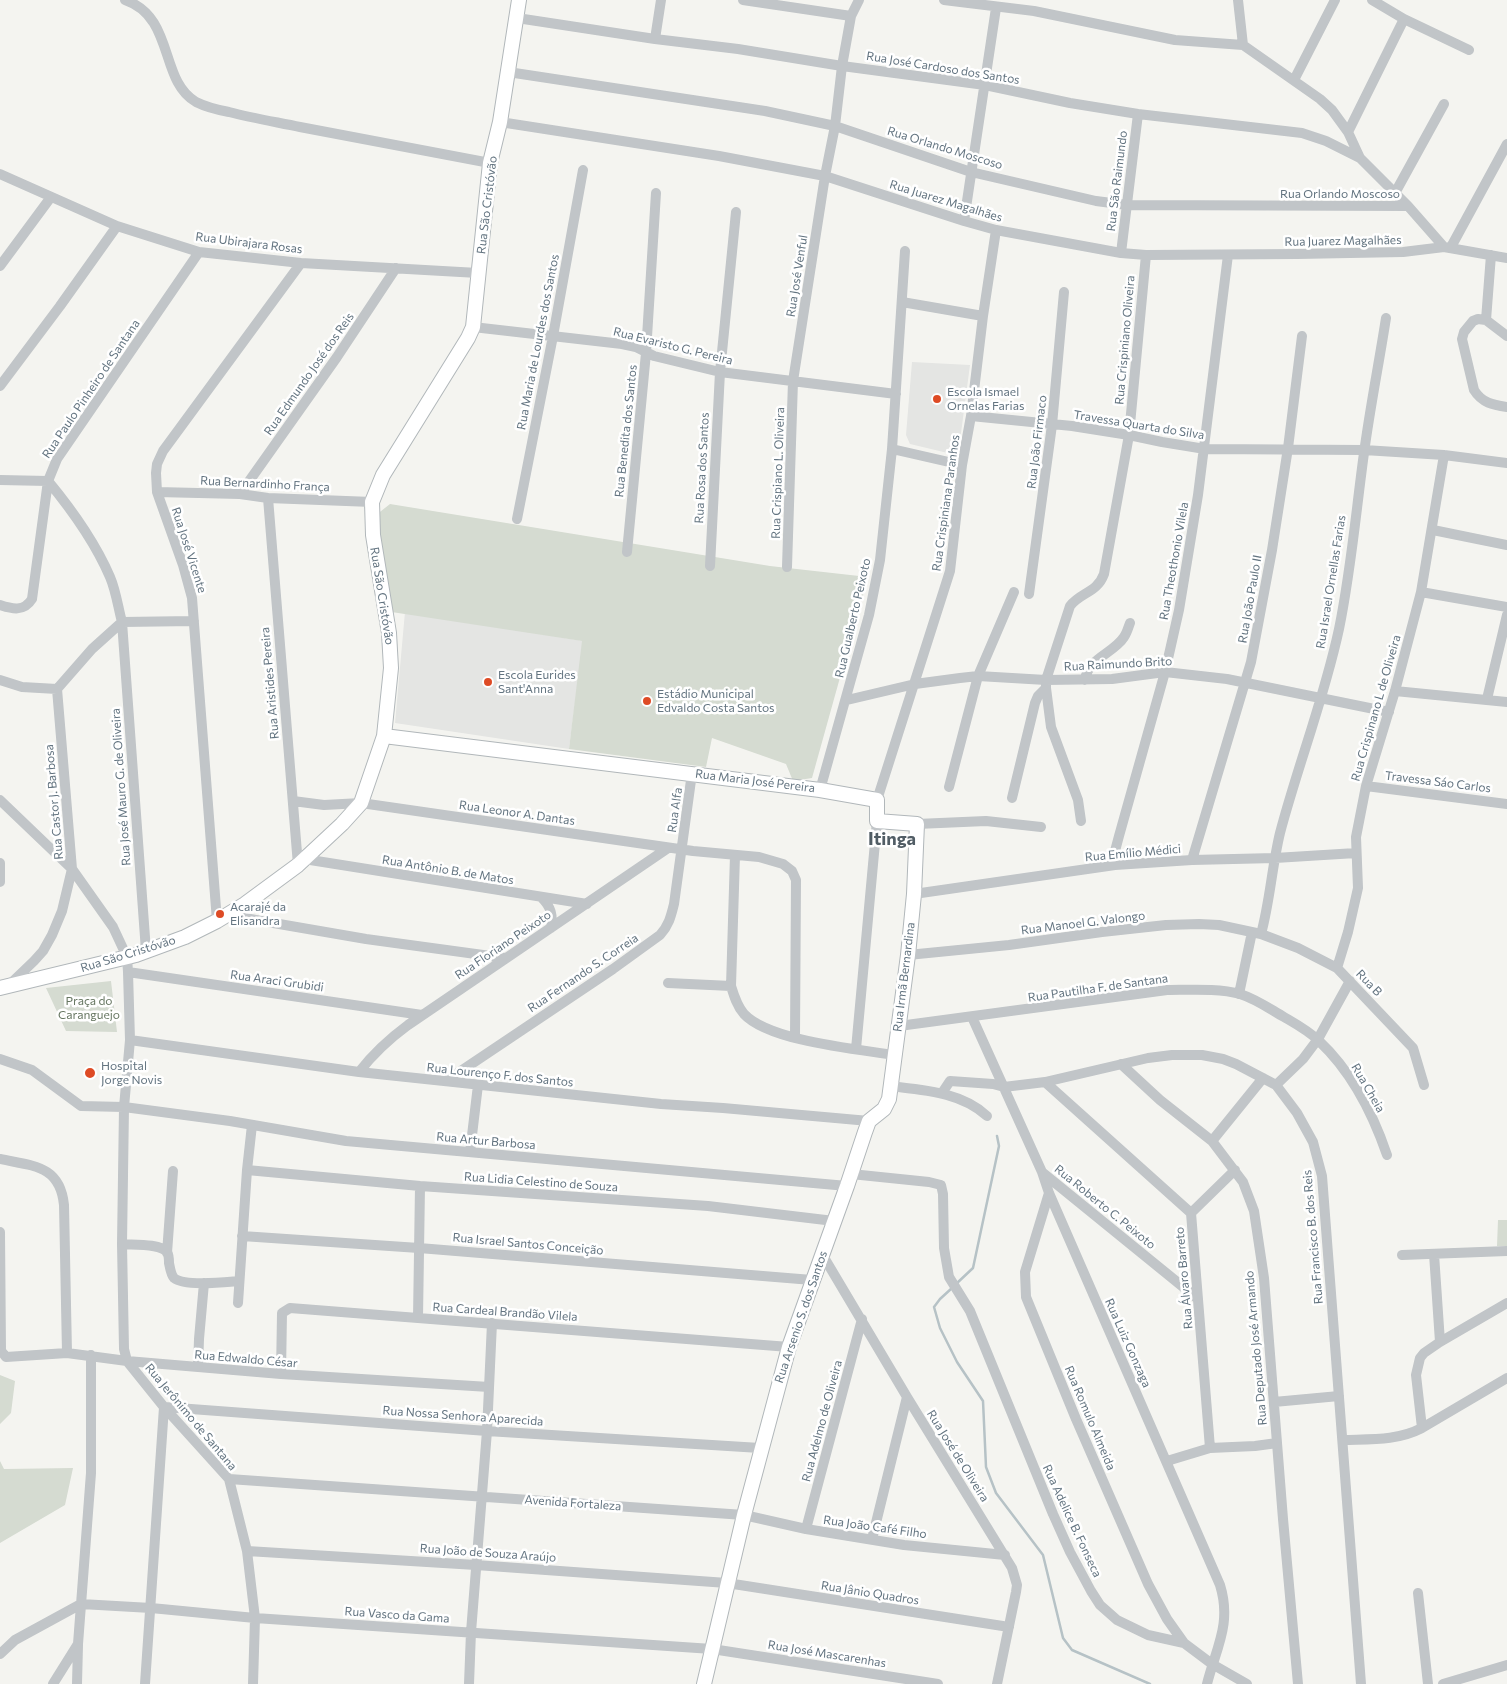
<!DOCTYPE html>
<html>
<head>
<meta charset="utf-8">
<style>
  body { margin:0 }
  canvas { display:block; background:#f4f4f0 }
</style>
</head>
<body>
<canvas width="1507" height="1684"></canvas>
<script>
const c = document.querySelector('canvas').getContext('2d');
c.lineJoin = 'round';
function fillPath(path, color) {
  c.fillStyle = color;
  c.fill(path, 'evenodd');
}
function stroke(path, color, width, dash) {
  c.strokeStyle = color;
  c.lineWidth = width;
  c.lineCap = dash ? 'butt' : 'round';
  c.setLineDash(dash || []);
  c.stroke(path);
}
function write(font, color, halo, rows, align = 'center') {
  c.font = font + ' Commissioner,sans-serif';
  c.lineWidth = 5;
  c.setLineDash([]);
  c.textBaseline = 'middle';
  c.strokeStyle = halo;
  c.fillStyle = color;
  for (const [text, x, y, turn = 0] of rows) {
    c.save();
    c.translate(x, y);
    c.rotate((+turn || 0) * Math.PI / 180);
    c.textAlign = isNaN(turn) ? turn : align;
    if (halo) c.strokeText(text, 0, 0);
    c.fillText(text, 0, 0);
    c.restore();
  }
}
fillPath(new Path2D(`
  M 912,362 L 970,365 L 961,433 L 952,454 L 910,444 L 906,435 Z
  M 405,612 L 583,641 L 569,749 L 395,723 Z`), '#e4e5e3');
fillPath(new Path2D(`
  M 390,504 L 770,566 L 868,577 L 812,778 L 793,781 L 786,764 L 712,738 L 706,767 L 569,749 L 582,641 L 385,611 L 371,519 Z
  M 111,981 L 117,1032 L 66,1031 L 46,988 Z
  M 1498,1220 L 1507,1220 L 1507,1246 L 1497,1246 Z
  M 0,1375 L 15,1381 L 11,1413 L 0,1424 Z
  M 0,1461 L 4,1469 L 73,1468 L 65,1505 L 0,1543 Z`), '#d5dbd1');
stroke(new Path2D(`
  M 956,1284 L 973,1268 L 999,1146 L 997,1136
  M 952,1288 L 940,1299 L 934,1307 L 940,1328 L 957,1362 L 983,1401 L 986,1467 L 996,1493 L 1043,1555 L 1063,1638 L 1072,1650 L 1150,1684`), '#b6c2c6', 2.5);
const secondary = new Path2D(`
  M 384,736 L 820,790 L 877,800 L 877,821 L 917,824 L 914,894 L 908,955 L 889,1099 L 884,1109 L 869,1121 L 865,1132 L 847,1186 L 789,1347 L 744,1515 L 704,1684
  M 0,988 L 136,955 L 185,937 L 217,921 L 245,904 L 298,865 L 342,824 L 361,803 L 384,736 L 391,668 L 389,633 L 373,535 L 372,502 L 383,475 L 468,338 L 473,327 L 490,163 L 500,122 L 519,0`);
stroke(secondary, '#b1b7ba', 16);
stroke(new Path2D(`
  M 125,0 C 175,17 159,81 196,102 C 206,107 218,110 229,112 C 252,118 276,122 300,127 C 363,139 427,151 490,163
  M 743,0 L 851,16
  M 944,0 L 1034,11 L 1175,40 L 1243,45
  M 1238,0 L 1243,45 L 1320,99 L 1332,110 L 1348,132 L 1360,158 L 1408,206 L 1444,247
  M 517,18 L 655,39 L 738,49 L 842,66 L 985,85 L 1070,103 L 1138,114 L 1302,133 L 1326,141 L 1360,158
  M 1404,19 L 1469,50
  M 655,39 L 661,0
  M 508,72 L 765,111 L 835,126 L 971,172 L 1096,201 L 1127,205 L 1408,206
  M 1294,80 L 1335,0
  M 500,122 L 719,156 L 825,176 L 964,221 L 996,230 L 1121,253 L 1146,255 L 1297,254 L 1403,252 L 1444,247 L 1507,258
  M 1348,132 L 1404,19 L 1372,0
  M 0,174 L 117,226 L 199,252 L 301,263 L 478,273
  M 1395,193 L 1444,104
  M 964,221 L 996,8
  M 1451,247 L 1507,144
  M 1121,253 L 1138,114
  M 0,266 L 51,197
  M 902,302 L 983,316
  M 1486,320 L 1491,255
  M 473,327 L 622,344 L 636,347 L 654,356 L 720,372 L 896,394
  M 1507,336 L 1486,320 L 1478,319 L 1473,321 L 1464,332 L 1462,339 L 1474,390 C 1482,403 1493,405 1507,407
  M 0,386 L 60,306 L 117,226
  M 971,416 L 1072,426 L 1129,435 L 1162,442 L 1205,449 L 1364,450 L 1444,455 L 1507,463
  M 892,449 L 962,465
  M 0,480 L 48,481
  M 48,481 C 72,510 95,542 110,577 C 116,591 118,607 122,622 L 146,951
  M 157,492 L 240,494 L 268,498 L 372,502
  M 240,494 L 337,357 L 396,268
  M 268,498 L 298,865
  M 517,519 L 553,336 L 583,170
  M 1433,530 L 1507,545
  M 627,552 L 646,353 L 656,193
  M 710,566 L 720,372 L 736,212
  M 787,567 L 793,381 L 825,176 L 835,126 L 842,66 L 851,16 L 859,0
  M 1421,592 L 1507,607
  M 1029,594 L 1052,425 L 1064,292
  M 0,605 C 12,609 24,612 32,599 L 48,481 L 57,459 L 199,252
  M 122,622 L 194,621
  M 0,680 L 22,687 L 57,689
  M 1085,680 C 1087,659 1114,653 1124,637 C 1127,633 1128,628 1130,623
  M 57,689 L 92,649 L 122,622
  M 1395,691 L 1507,702
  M 1487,699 L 1507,615
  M 847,700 L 915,684 L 960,678 L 978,676 L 1046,680 L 1112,679 L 1165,672 L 1227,679 L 1389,712
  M 1366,786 L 1507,804
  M 949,787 L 978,676 L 1014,592
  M 820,790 L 869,615 L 880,560 L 892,449 L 905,251
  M 1012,798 L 1035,703 L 1038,696 L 1046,688
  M 0,800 L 72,869 L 113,927 L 127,957 L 128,972 L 130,1040 L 124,1107 L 122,1244 L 124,1349 L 127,1361 L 164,1407 L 229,1479 L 247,1551 L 255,1618 L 253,1684
  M 877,800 L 950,571 L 962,465 L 971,416 L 983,316 L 996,230
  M 293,801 L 324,805 L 361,803 L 693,851 L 759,857 L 783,864 L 792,871 L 796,880 L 795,1038
  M 1081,821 L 1078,800 L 1051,727 L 1046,688 L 1046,680 L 1070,606 C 1081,592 1097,593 1104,574 L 1129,435 L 1146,255
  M 917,824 L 986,821 L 1041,827
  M 735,855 L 731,986 C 734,996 737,1006 744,1014 C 769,1041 856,1049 894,1055
  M 304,859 L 587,904
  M 1192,860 L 1251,662 L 1272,550 L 1288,448 L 1302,336
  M 0,863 L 0,882
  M 1115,865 L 1115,851 L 1119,836 L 1165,672 L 1179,610 L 1198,495 L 1228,255
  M 914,894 L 1115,865 L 1192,860 L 1275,858 L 1356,853
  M 542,898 C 551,907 553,915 551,928
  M 227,915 L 366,939 L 505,958
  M 217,921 L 192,598 L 183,565 L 157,492 L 156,473 L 157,464 L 163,451 L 301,263
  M 1261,934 C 1270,901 1272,866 1280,833 C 1298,765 1324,699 1339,629 C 1351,571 1356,511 1364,453 C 1370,408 1379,363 1386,318
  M 908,955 L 1009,945 L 1102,932 L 1166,925 L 1199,924 L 1219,925 L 1261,934 L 1298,948 L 1337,968 L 1413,1048 L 1424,1085
  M 1337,968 L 1348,932 L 1358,888 L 1356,837 L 1366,786 L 1395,691 L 1421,592 L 1444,455
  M 128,972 L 422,1015
  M 668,983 L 731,986
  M 9,985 L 34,961 L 43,951 L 52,935 L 62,911 L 72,869 L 57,689
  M 1239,994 L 1252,932
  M 972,1017 L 1042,1172 L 1049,1193 L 1220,1585 C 1232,1624 1216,1648 1207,1684
  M 899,1026 L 1167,990 C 1189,990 1219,988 1240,994 C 1256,999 1270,1009 1284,1017 C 1296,1024 1309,1031 1319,1041 C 1351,1071 1373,1114 1387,1155
  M 130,1040 L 359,1072 L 661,1104 L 723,1108 L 869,1121
  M 856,1049 L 877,821
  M 0,1059 L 32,1070 L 81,1106 L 124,1107 L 230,1121 L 346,1141 L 847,1186
  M 1121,1064 L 1160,1100 L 1212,1141 L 1243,1182 L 1254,1211 L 1264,1278 L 1283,1519 L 1298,1684
  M 359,1072 C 373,1054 389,1039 408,1025 L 668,848
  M 446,1081 L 613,969 L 660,935 C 669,925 671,916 674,904 L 692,773
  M 1045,1082 L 1191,1213 L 1210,1448
  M 1276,1085 L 1303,1059 L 1318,1039 L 1350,981
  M 890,1086 C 923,1090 962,1092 987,1116
  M 942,1093 L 950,1081 L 993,1084 L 1004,1087 L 1045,1082 L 1148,1058 L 1172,1055 L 1202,1055 L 1223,1059 L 1236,1064 L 1276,1085 L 1297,1113 L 1313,1142 L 1322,1176 L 1361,1684
  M 1212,1141 L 1263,1078
  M 470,1152 L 478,1085
  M 0,1159 C 33,1166 60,1165 64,1205 L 67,1353
  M 247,1170 L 420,1186 L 708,1206 L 834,1221
  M 1043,1173 L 1198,1299
  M 851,1174 L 929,1182 L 941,1185 L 943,1194 L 944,1248 L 949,1277 L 970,1311 L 1053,1514 L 1070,1552 L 1091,1591 L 1100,1605 L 1117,1620 L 1148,1635 L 1184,1643 L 1212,1664 L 1247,1684
  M 1049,1193 L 1025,1272 L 1026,1297 L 1076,1419 L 1148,1584 L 1167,1619 L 1184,1643
  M 1191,1213 L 1235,1170
  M 0,1232 L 1,1351 L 6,1357 L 67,1353 L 127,1361 L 281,1374 L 489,1387
  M 242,1236 L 419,1248 L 812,1280
  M 122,1244 C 132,1245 160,1243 167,1252 C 169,1255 169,1260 169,1263 C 170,1268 171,1275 174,1278 C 185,1287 226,1282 239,1281
  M 167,1253 L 173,1171
  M 822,1254 L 907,1397 L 1012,1568 L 1017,1585 L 1016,1592 L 997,1684
  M 1434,1254 L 1440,1342
  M 1402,1255 L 1507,1251
  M 238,1303 L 247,1170 L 252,1125
  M 418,1318 L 420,1186
  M 198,1367 L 199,1339 L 204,1283
  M 281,1374 L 282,1313 L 290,1308 L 789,1347
  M 1274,1402 L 1339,1396
  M 1422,1428 L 1416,1375 L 1420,1358 L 1424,1353 L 1440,1342 L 1507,1303
  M 1343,1440 C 1370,1439 1397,1441 1422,1428 L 1507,1378
  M 1167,1461 L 1210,1448 L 1255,1446 L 1277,1443
  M 229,1479 L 744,1515 L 806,1529 L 904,1545 L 1005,1555
  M 806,1529 L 862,1319
  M 872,1539 L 907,1397
  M 247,1551 L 476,1565 L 727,1583 L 1009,1627
  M 1418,1593 L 1428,1684
  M 81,1604 L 151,1608 L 255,1618 L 712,1649 L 938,1684
  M 0,1654 L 15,1640 L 81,1604
  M 53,1684 L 78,1644 L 91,1473 L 91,1355
  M 77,1684 L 78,1645
  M 145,1684 L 164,1407 L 487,1431 L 760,1448
  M 469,1684 L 471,1632 L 487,1431 L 492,1323
  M 1443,1684 L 1507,1665`), '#c1c5c8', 10);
stroke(secondary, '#fff', 14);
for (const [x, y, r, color] of [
  [937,399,5,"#de4b25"],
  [488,682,5,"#de4b25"],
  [647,701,5,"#de4b25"],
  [220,914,5,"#de4b25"],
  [90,1073,6,"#de4b25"]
]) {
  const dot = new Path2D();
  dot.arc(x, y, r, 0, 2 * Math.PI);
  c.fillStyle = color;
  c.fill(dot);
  stroke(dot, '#fff', 2);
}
write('12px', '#637480', '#fff', [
  ["Rua José Cardoso dos Santos",943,68,9],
  ["Rua Orlando Moscoso",945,148,17],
  ["Rua São Raimundo",1117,181,-83],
  ["Rua Orlando Moscoso",1340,194],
  ["Rua Juarez Magalhães",946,201,17],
  ["Rua São Cristóvão",487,205,-83],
  ["Rua Juarez Magalhães",1343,241,-1],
  ["Rua Ubirajara Rosas",249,243,7],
  ["Rua José Venful",797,276,-81],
  ["Rua Crispiniano Oliveira",1125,340,-85],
  ["Rua Maria de Lourdes dos Santos",538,342,-79],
  ["Rua Evaristo G. Pereira",673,346,14],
  ["Rua Edmundo José dos Reis",309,374,-55],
  ["Rua Paulo Pinheiro de Santana",91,389,-56],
  ["Travessa Quarta do Silva",1139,425,9],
  ["Rua Benedita dos Santos",626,431,-84],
  ["Rua João Firmaco",1037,442,-83],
  ["Rua Rosa dos Santos",702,468,-87],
  ["Rua Crispiano L. Oliveira",778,473,-88],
  ["Rua Bernardinho França",265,484,3],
  ["Rua Crispiniana Paranhos",946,503,-82],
  ["Rua José Vicente",189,550,72],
  ["Rua Theothonio Vilela",1174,561,-80],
  ["Rua Israel Ornellas Farias",1331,582,-81],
  ["Rua São Cristóvão",382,596,81],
  ["Rua João Paulo II",1250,599,-80],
  ["Rua Gualberto Peixoto",853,618,-77],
  ["Rua Raimundo Brito",1118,664,-3],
  ["Rua Aristides Pereira",270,683,-95],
  ["Rua Crispinano L de Oliveira",1376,708,-74],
  ["Rua Maria José Pereira",755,781,7],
  ["Travessa Sáo Carlos",1438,782,7],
  ["Rua José Mauro G. de Oliveira",121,787,-94],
  ["Rua Castor J. Barbosa",54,802,-95],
  ["Rua Alfa",675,810,-82],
  ["Rua Leonor A. Dantas",517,813,8],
  ["Rua Emílio Médici",1133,853,-5],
  ["Rua Antônio B. de Matos",448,870,9],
  ["Rua Manoel G. Valongo",1083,923,-7],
  ["Rua Floriano Peixoto",503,945,-34],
  ["Rua São Cristóvão",128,954,-17],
  ["Rua Fernando S. Correia",583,973,-34],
  ["Rua Irmã Bernardina",904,977,-83],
  ["Rua Araci Grubidi",277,981,8],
  ["Rua B",1369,983,46],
  ["Rua Pautilha F. de Santana",1098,988,-8],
  ["Rua Lourenço F. dos Santos",500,1075,6],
  ["Rua Cheia",1368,1088,60],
  ["Rua Artur Barbosa",486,1141,5],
  ["Rua Lidia Celestino de Souza",541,1182,4],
  ["Rua Roberto C. Peixoto",1105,1207,39],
  ["Rua Francisco B. dos Reis",1313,1237,-95],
  ["Rua Israel Santos Conceição",528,1244,5],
  ["Rua Álvaro Barreto",1184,1278,-95],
  ["Rua Cardeal Brandão Vilela",505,1312,4],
  ["Rua Arsenio S. dos Santos",801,1317,-71],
  ["Rua Luiz Gonzaga",1128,1343,66],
  ["Rua Deputado José Armando",1256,1348,-95],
  ["Rua Edwaldo César",246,1359,5],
  ["Rua Nossa Senhora Aparecida",463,1416,4],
  ["Rua Jerônimo de Santana",191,1417,50],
  ["Rua Romulo Almeida",1090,1418,67],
  ["Rua Adelmo de Oliveira",822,1421,-75],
  ["Rua José de Oliveira",958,1456,58],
  ["Avenida Fortaleza",573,1503,4],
  ["Rua Adelice B. Fonseca",1072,1521,65],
  ["Rua João Café Filho",875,1527,8],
  ["Rua João de Souza Araújo",488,1553,4],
  ["Rua Jânio Quadros",870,1593,9],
  ["Rua Vasco da Gama",397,1615,4],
  ["Rua José Mascarenhas",827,1654,9]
]);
write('12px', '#637480', '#fff', [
  ["Escola Ismael",947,392],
  ["Ornelas Farias",947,406],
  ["Escola Eurides",498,675],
  ["Sant'Anna",498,689],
  ["Estádio Municipal",657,694],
  ["Edvaldo Costa Santos",657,708],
  ["Acarajé da",230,907],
  ["Elisandra",230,921],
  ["Hospital",101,1066],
  ["Jorge Novis",101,1080]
], 'left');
write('12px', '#677762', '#fff', [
  ["Praça do",89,1001],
  ["Caranguejo",89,1015]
]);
write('bold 18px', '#515d65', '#fff', [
  ["Itinga",892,839]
]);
</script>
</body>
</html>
